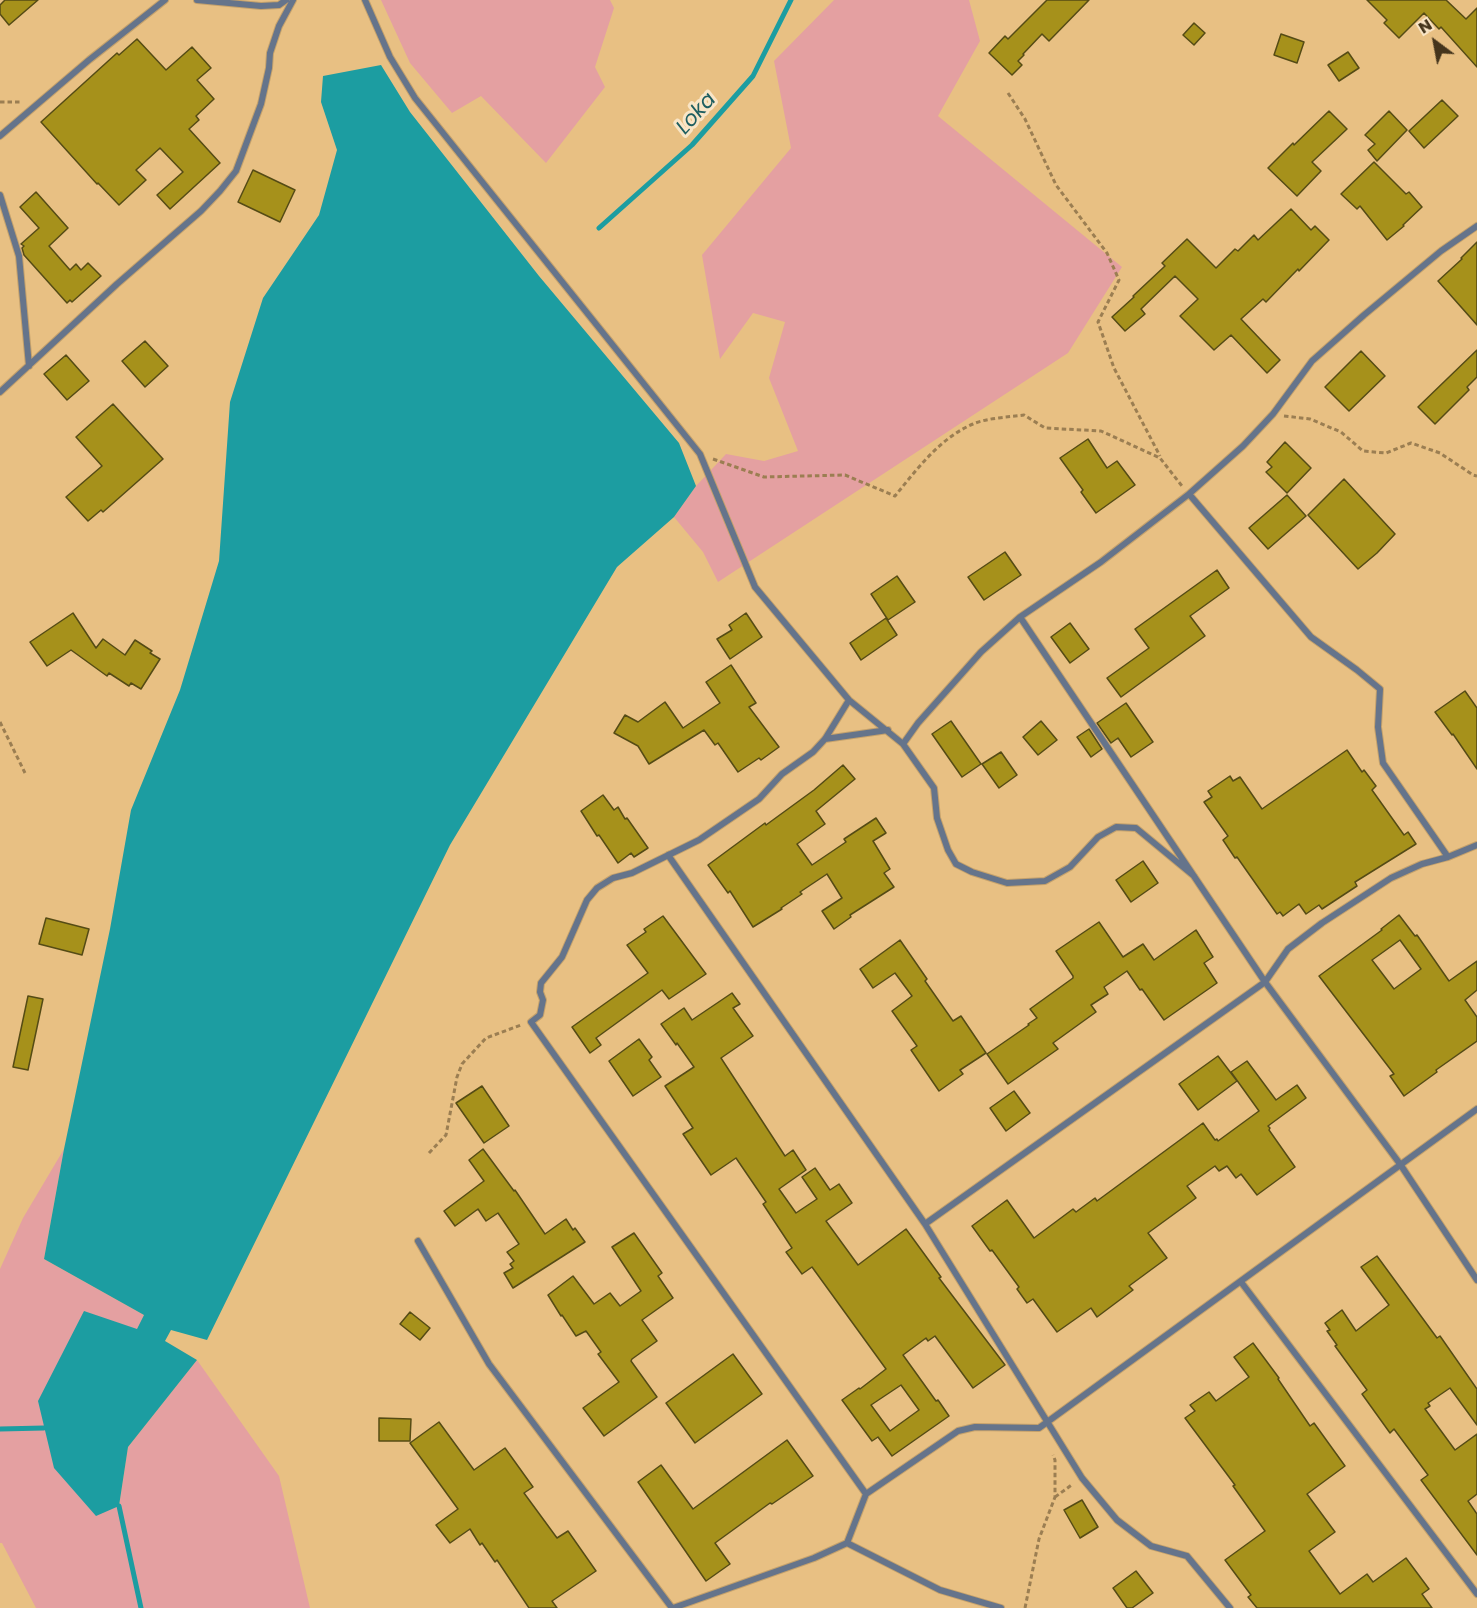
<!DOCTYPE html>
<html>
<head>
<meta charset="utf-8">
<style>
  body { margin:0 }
  #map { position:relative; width:1477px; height:1608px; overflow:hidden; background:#e8c083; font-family:Poppins,sans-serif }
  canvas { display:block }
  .north { position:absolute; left:1405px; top:12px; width:60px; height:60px; -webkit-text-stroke:4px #f9e5c6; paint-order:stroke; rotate:328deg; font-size:16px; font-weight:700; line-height:24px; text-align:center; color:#45351c }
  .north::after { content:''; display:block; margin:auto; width:21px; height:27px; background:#45351c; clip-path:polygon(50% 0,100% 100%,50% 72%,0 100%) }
</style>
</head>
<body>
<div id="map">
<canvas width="1477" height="1608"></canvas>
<div class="north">N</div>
</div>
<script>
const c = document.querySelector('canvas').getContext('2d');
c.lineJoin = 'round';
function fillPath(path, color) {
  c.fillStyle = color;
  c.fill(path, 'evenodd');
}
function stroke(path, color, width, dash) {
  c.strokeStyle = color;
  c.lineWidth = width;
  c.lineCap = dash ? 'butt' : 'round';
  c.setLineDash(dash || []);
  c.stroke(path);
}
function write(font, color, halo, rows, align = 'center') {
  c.font = font + ' Poppins,sans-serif';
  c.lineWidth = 6;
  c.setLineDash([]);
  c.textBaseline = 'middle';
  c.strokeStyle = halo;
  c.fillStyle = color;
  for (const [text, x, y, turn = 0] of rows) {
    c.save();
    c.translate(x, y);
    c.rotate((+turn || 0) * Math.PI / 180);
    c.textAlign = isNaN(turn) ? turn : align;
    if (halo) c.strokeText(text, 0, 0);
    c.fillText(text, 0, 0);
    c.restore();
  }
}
fillPath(new Path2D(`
  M 381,0 L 610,0 L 614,8 L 595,67 L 605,87 L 546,163 L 481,96 L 452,113 L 410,63 Z
  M 834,0 L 969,0 L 980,41 L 938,116 L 1122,267 L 1068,353 L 718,582 L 703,552 L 674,517 L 696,486 L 726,454 L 764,461 L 798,451 L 769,378 L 785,322 L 753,313 L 720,359 L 702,255 L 791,148 L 774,61 Z
  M 64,1149 L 44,1259 L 144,1315 L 138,1330 L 85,1312 L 119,1506 L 128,1447 L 197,1360 L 279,1476 L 310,1608 L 36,1608 L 2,1543 L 0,1543 L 0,1269 L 23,1218 Z`), '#e4a0a1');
fillPath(new Path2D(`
  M 381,65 L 410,112 L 539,276 L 679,443 L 696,486 L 674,517 L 617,567 L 450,845 L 207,1340 L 171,1330 L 165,1341 L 197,1360 L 128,1447 L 119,1506 L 96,1516 L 54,1468 L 38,1401 L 84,1311 L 137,1329 L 144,1315 L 44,1259 L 64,1149 L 110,929 L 131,810 L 180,690 L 219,561 L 230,402 L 263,298 L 319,215 L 337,150 L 321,102 L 323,76 Z`), '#1c9da1');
stroke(new Path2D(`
  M 599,228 L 692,145 L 753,76 L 791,0
  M 0,1429 L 44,1428
  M 119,1506 L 141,1608`), '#1c9da1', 5);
const building = new Path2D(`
  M 5,0 L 38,0 L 9,25 L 0,14 L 0,5 Z
  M 1047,0 L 1089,0 L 1049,41 L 1042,34 L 1023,54 L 1024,55 L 1018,61 L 1022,65 L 1012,75 L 989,53 L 1005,36 L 1008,39 Z
  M 1367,0 L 1446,0 L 1466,19 L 1477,8 L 1477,67 L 1441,27 L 1439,29 L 1424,13 L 1399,38 L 1384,23 L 1387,20 Z
  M 1194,23 L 1205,33 L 1194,45 L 1183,35 Z
  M 1281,34 L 1304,42 L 1297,63 L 1274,55 Z
  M 137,39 L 166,70 L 192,47 L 211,68 L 197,80 L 214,99 L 196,116 L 199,120 L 189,129 L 220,163 L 170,209 L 157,195 L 183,172 L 160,148 L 136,170 L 146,180 L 119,205 L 98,183 L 97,184 L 41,122 L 117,53 L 119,55 Z
  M 1348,52 L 1359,68 L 1339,81 L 1328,65 Z
  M 1442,100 L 1458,116 L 1424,148 L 1409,131 Z
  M 1329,111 L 1347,129 L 1312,162 L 1321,171 L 1297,196 L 1268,168 L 1293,143 L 1294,145 Z
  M 1389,111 L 1407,130 L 1377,161 L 1368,150 L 1375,144 L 1365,135 Z
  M 1374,162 L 1406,194 L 1409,192 L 1422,207 L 1403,225 L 1404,226 L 1387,240 L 1360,206 L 1357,209 L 1341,194 Z
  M 253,170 L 295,190 L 280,222 L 238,202 Z
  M 36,192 L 68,228 L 49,246 L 70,270 L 76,264 L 81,270 L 88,263 L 101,276 L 72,302 L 70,300 L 67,303 L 24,255 L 22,248 L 24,246 L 21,244 L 39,228 L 20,207 Z
  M 1291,209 L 1311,230 L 1315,226 L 1329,240 L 1299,271 L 1298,269 L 1266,302 L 1263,299 L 1241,319 L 1280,360 L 1267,373 L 1231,335 L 1214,350 L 1180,316 L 1198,299 L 1175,276 L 1141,309 L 1145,314 L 1125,331 L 1112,317 L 1134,297 L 1133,296 L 1165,266 L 1162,263 L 1187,239 L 1216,268 L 1235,249 L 1238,251 L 1254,235 L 1258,240 Z
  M 1477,242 L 1477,325 L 1438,281 L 1462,259 L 1461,258 Z
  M 145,341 L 168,366 L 145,387 L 122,361 Z
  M 1477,350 L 1477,377 L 1467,387 L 1469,390 L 1435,424 L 1418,407 Z
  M 1361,351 L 1385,376 L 1349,411 L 1325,387 Z
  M 66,355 L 89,381 L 67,400 L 44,374 Z
  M 113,404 L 163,459 L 103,512 L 101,510 L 88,521 L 66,497 L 102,466 L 76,437 Z
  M 1088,439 L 1107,468 L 1117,461 L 1135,485 L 1096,513 L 1081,492 L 1083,490 L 1060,458 Z
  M 1285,442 L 1311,468 L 1287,493 L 1266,472 L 1272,467 L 1267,462 Z
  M 1344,479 L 1395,534 L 1377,553 L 1358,569 L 1308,515 Z
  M 1287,495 L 1306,516 L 1268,549 L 1249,528 Z
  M 1005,552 L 1021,575 L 984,600 L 968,577 Z
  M 1217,570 L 1229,588 L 1190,616 L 1205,636 L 1121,697 L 1107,678 L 1149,648 L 1135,629 Z
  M 897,576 L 915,602 L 888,620 L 871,594 Z
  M 73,613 L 96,648 L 103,639 L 125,655 L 135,640 L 152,651 L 150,653 L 160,659 L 141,689 L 131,683 L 129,686 L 109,673 L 107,676 L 71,650 L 47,666 L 30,642 Z
  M 746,613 L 762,637 L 730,659 L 717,639 L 732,630 L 729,625 Z
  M 886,618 L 897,635 L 861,660 L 850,643 Z
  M 1070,623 L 1089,649 L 1070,663 L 1051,637 Z
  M 731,665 L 756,703 L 749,707 L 779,747 L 761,760 L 759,758 L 738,772 L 718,743 L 715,745 L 704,730 L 649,764 L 638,746 L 614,733 L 625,715 L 638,722 L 665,702 L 683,728 L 720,703 L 706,682 Z
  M 1465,691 L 1477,708 L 1477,769 L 1453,734 L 1452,735 L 1435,712 Z
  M 1126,703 L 1153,742 L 1131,757 L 1118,738 L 1111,743 L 1097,723 Z
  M 951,721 L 981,764 L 962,777 L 932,734 Z
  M 1041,721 L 1057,740 L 1038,755 L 1023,737 Z
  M 1089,729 L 1102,749 L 1091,757 L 1077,737 Z
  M 1347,750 L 1362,772 L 1364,770 L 1376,786 L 1372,790 L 1404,835 L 1408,832 L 1416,844 L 1355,882 L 1357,886 L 1322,909 L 1319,905 L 1306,914 L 1299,904 L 1283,916 L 1280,912 L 1277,914 L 1237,857 L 1235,858 L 1223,840 L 1228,836 L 1204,802 L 1212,797 L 1208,791 L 1230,776 L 1233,781 L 1240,777 L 1262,809 Z
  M 1001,752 L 1017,775 L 999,788 L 982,764 Z
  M 843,765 L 855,779 L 816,811 L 825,824 L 797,844 L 812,865 L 846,842 L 844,839 L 876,818 L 886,833 L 873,841 L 890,869 L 884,873 L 894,887 L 850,915 L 851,917 L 834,929 L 822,911 L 842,898 L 827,874 L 800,892 L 802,894 L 781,908 L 782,909 L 753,927 L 730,891 L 728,893 L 708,865 L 765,823 L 766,825 L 814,790 Z
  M 603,795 L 614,810 L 618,807 L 625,819 L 627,818 L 648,848 L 634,857 L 631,853 L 618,863 L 599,835 L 597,836 L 581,811 Z
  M 1143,861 L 1158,883 L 1131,902 L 1116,880 Z
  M 1399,915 L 1415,936 L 1417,935 L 1449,981 L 1477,961 L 1477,990 L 1465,1000 L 1477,1017 L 1477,1041 L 1436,1070 L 1437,1072 L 1404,1096 L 1390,1076 L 1394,1074 L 1319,976 L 1382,930 L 1381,929 ZM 1400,940 L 1421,969 L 1394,989 L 1372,960 Z
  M 663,916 L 706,974 L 669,999 L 662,990 L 596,1038 L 601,1045 L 590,1053 L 572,1027 L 648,973 L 627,945 L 646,932 L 644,929 Z
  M 46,918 L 89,929 L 82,955 L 39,944 Z
  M 1099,922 L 1123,957 L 1143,944 L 1154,960 L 1196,930 L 1213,957 L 1204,963 L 1217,983 L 1164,1020 L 1142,989 L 1140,990 L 1127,971 L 1104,987 L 1108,994 L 1091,1005 L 1096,1012 L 1053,1043 L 1058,1049 L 1008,1084 L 987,1054 L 1029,1025 L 1028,1024 L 1037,1018 L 1030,1009 L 1073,978 L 1073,976 L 1056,951 Z
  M 900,940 L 927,979 L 925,981 L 953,1021 L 961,1016 L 986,1053 L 960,1070 L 963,1074 L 939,1091 L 911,1050 L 917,1046 L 892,1011 L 912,996 L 895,973 L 873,988 L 860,969 Z
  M 732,993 L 740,1004 L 733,1008 L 753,1036 L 721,1058 L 785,1156 L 793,1150 L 806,1170 L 779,1189 L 796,1213 L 817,1199 L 802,1177 L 815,1168 L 830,1190 L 839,1184 L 852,1203 L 826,1221 L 858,1265 L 906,1229 L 941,1277 L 939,1278 L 1005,1365 L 973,1388 L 935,1336 L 928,1341 L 926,1338 L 903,1355 L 936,1401 L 938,1400 L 949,1416 L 892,1456 L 878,1437 L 872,1441 L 842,1400 L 859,1388 L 860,1389 L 886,1369 L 812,1267 L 802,1274 L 786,1252 L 792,1248 L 763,1204 L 766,1202 L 736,1158 L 711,1175 L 683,1134 L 693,1128 L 665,1086 L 694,1067 L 677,1043 L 676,1045 L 661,1024 L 684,1008 L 692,1020 ZM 901,1385 L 919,1410 L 890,1431 L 871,1405 Z
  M 28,996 L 43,999 L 28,1070 L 13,1067 Z
  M 639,1039 L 652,1057 L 649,1060 L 661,1077 L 633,1096 L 609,1061 Z
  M 1218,1056 L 1237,1081 L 1198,1110 L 1179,1084 Z
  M 1247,1061 L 1276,1100 L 1297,1085 L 1306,1098 L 1268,1126 L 1270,1128 L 1269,1130 L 1295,1167 L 1257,1195 L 1241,1174 L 1236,1178 L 1227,1166 L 1219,1171 L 1215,1166 L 1187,1186 L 1196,1198 L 1148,1233 L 1167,1258 L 1129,1286 L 1133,1290 L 1097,1317 L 1091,1308 L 1057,1332 L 1033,1299 L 1027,1303 L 1017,1289 L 1019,1287 L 992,1250 L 990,1251 L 972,1226 L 1007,1200 L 1034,1238 L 1073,1209 L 1076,1212 L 1095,1198 L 1097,1201 L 1203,1123 L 1215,1140 L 1217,1139 L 1218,1141 L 1259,1111 L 1231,1072 Z
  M 482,1086 L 509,1126 L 484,1143 L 456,1103 Z
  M 1014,1091 L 1030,1113 L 1006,1131 L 990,1108 Z
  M 483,1149 L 514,1191 L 515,1190 L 545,1234 L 566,1219 L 573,1230 L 575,1228 L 585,1242 L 513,1288 L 504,1273 L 513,1268 L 510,1264 L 514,1261 L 507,1252 L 519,1244 L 498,1213 L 486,1221 L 478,1209 L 455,1226 L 444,1211 L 484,1181 L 469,1160 Z
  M 634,1233 L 662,1273 L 658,1276 L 673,1298 L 642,1320 L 657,1341 L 632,1359 L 631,1361 L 657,1397 L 604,1436 L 583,1408 L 619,1382 L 598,1354 L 601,1352 L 586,1331 L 576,1336 L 562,1315 L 561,1316 L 548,1295 L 573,1276 L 594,1304 L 610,1293 L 620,1306 L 641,1291 L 612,1247 Z
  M 1377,1256 L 1437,1338 L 1440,1336 L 1477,1389 L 1477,1425 L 1450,1388 L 1428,1403 L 1430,1406 L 1425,1409 L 1455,1450 L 1477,1434 L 1477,1494 L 1468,1501 L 1477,1514 L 1477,1555 L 1421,1480 L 1428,1475 L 1394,1429 L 1390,1433 L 1362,1394 L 1367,1390 L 1335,1346 L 1337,1345 L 1327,1331 L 1330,1330 L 1325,1323 L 1342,1310 L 1356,1331 L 1389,1305 L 1361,1267 Z
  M 410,1312 L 430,1328 L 420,1340 L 400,1324 Z
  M 1253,1343 L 1279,1378 L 1278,1379 L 1310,1426 L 1314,1423 L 1345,1466 L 1307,1494 L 1335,1532 L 1309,1551 L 1340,1594 L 1367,1574 L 1373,1582 L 1406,1558 L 1429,1589 L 1422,1594 L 1432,1608 L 1257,1608 L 1248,1597 L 1251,1595 L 1225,1560 L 1265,1531 L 1233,1486 L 1235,1485 L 1185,1418 L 1195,1411 L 1190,1405 L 1209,1392 L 1216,1401 L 1249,1377 L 1234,1357 Z
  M 733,1354 L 762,1394 L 695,1443 L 666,1403 Z
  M 379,1418 L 411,1419 L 410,1441 L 379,1441 Z
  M 439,1422 L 474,1470 L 505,1448 L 533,1487 L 524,1493 L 557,1538 L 568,1531 L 596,1571 L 552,1601 L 557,1608 L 529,1608 L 497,1560 L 495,1562 L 482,1543 L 480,1545 L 470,1529 L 450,1543 L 436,1525 L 458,1509 L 410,1443 Z
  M 787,1440 L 813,1476 L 772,1504 L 770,1503 L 715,1543 L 730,1564 L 706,1581 L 638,1482 L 661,1465 L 693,1509 Z
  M 1082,1500 L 1098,1527 L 1080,1538 L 1064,1510 Z
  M 1136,1571 L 1153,1593 L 1132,1608 L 1127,1608 L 1113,1588 Z`);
fillPath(building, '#a6911b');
stroke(building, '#554b15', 1.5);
const street = new Path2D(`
  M 197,0 L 261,6 L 279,5 L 286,0
  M 365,0 L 390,57 L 415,98 L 700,454 L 755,587 L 849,700 L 903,744 L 934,788 L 937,818 L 948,850 L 956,864 L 972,872 L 1007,883 L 1045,881 L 1070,867 L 1098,837 L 1116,827 L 1136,828 L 1194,876
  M 0,136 L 89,60 L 165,0
  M 0,195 L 19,256 L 29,366
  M 0,392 L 117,284 L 201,211 L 220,191 L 236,171 L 261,104 L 269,68 L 270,53 L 279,26 L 293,0
  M 1189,494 L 1311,637 L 1357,670 L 1380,689 L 1378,727 L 1383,763 L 1448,857
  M 1020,617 L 1265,982 L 1400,1164 L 1477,1280
  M 849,700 L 825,739 L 813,752 L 782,774 L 759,799 L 699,840 L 632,873 L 613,878 L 597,888 L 587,900 L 562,957 L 541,983 L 540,992 L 543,1000 L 540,1015 L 531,1022 L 866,1494
  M 825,739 L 888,730
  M 903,744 L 918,723 L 981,652 L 1020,617 L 1101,562 L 1189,494 L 1243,446 L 1273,414 L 1312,361 L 1364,315 L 1441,251 L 1477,226
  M 668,855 L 925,1224 L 1082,1478 L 1117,1520 L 1151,1546 L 1187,1556 L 1230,1608
  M 925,1224 L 1265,982 L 1288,949 L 1322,923 L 1391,878 L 1422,864 L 1448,857 L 1477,845
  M 418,1241 L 489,1364 L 672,1608
  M 1241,1282 L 1477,1594
  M 847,1543 L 940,1590 L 1001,1608
  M 673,1608 L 814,1558 L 847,1543 L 866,1494 L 958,1431 L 975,1427 L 1039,1428 L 1477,1109`);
stroke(street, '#c4a16c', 8);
stroke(new Path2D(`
  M 1008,93 L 1025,119 L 1056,185 L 1107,253 L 1119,280 L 1098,322 L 1114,368 L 1160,456
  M 0,102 L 22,102
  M 1284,416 L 1310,419 L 1341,432 L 1363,451 L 1386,453 L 1411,443 L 1440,453 L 1473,475 L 1477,476
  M 713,459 L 764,477 L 845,475 L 895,496 C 917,469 940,438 973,424 C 986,418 1010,417 1024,415 L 1045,428 L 1101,431 L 1160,458 L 1182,486
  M 0,722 L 25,773
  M 429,1153 L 446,1135 L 457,1077 L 462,1064 L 486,1038 L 521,1025
  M 1055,1497 L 1073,1484
  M 1025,1608 L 1039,1539 L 1055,1497 L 1055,1460 L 1053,1455`), '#9b7e52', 3, [4.5, 3]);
stroke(street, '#65748b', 6);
write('italic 21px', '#1e5e60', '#f9e5c6', [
  ["Loka",697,114,-48]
]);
</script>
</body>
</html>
